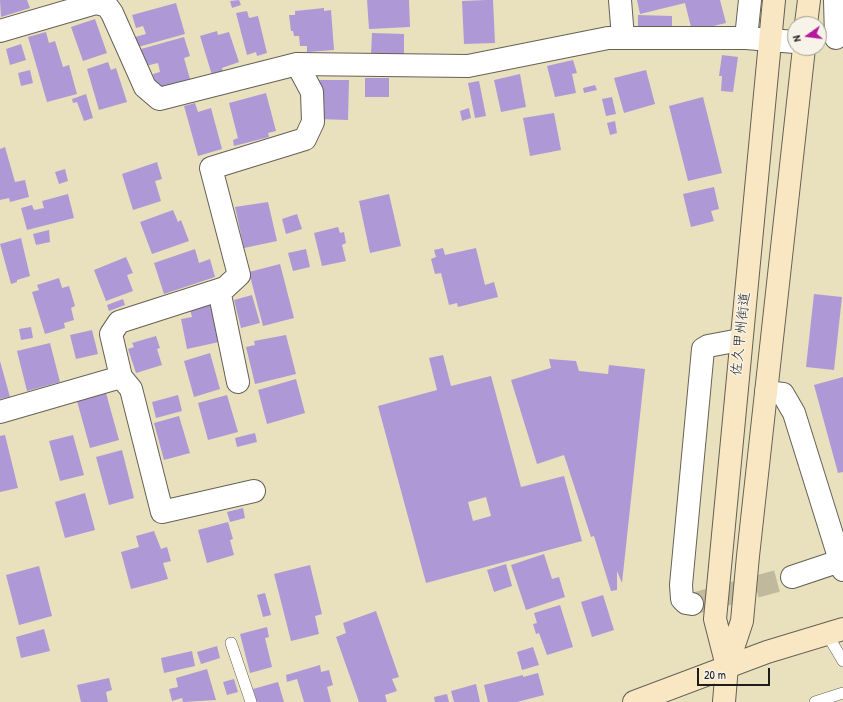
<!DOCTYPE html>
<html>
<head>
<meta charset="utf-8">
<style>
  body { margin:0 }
  #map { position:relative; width:843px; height:702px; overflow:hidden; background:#e9e0be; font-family:"Patrick Hand",sans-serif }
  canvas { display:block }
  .north { position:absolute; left:787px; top:16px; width:40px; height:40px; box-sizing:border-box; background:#f7f3e8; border:1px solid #9f9d96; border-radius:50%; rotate:256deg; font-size:11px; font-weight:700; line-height:16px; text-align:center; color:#1c1c1c }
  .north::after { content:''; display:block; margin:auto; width:14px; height:18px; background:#b5179e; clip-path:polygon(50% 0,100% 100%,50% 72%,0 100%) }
  .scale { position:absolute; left:697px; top:668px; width:73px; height:18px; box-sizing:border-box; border:2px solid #1c1c1c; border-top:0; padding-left:5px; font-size:12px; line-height:14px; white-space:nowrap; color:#1c1c1c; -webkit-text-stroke:3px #f7f3e8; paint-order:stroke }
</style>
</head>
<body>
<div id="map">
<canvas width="843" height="702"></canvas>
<div class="north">N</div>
<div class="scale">20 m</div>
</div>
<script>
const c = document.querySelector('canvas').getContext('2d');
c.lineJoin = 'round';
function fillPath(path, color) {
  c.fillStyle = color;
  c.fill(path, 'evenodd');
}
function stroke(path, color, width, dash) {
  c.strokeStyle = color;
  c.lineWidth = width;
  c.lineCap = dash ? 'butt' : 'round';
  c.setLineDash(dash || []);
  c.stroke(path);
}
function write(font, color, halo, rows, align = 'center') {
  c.font = font + ' "Patrick Hand","Klee One",sans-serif';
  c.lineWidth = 3;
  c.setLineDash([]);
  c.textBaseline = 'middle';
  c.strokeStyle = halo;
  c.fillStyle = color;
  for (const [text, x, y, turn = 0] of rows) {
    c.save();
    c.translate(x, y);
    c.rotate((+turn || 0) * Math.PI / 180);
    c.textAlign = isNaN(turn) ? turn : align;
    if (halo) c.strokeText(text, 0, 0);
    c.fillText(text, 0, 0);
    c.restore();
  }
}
fillPath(new Path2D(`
  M 0,0 L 27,0 L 30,8 L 1,17 Z
  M 239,0 L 241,5 L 232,8 L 230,1 Z
  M 367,0 L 409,0 L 410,27 L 369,29 Z
  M 486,0 L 493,0 L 495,43 L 464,44 L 462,1 Z
  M 637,0 L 720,0 L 726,23 L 692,31 L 685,3 L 640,14 Z
  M 176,3 L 185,34 L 138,47 L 135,37 L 146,34 L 143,26 L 136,28 L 132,15 Z
  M 324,8 L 324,11 L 331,10 L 334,50 L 307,52 L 307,46 L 300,46 L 299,36 L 294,36 L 293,31 L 291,31 L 289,15 L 295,15 L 295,11 Z
  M 247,11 L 249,18 L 258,16 L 267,53 L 257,56 L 256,52 L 247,55 L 236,13 Z
  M 638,15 L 672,16 L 672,31 L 638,31 Z
  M 95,19 L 107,53 L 83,61 L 71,27 Z
  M 217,31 L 218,35 L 229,32 L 239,62 L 222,68 L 223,72 L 212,75 L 200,36 Z
  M 46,32 L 49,43 L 55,41 L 63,67 L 69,65 L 77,94 L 47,102 L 28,37 Z
  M 372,33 L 404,34 L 404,56 L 371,55 Z
  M 184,37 L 190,56 L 184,58 L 190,79 L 157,88 L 153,74 L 160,72 L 158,63 L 145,66 L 141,49 Z
  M 21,44 L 26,60 L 10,65 L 6,49 Z
  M 722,55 L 738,57 L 733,92 L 721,91 L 722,76 L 719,76 Z
  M 573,60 L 577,73 L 572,74 L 576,93 L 555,97 L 547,66 Z
  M 108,62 L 111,70 L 116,68 L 127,102 L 99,110 L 87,69 Z
  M 30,70 L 33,83 L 21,86 L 18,73 Z
  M 646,70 L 655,104 L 624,113 L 614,78 Z
  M 520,74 L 526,107 L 501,112 L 494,80 Z
  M 365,78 L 389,78 L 389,97 L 365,97 Z
  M 319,80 L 349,80 L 348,120 L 318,119 Z
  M 479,81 L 486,116 L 475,118 L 468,83 Z
  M 595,85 L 597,90 L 584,93 L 583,88 Z
  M 266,93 L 276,131 L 268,133 L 269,137 L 234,146 L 233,140 L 238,138 L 229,103 Z
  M 86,94 L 93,118 L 84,121 L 77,102 L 73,103 L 72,99 Z
  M 612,97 L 616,114 L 606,116 L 602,99 Z
  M 703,97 L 722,173 L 688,181 L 669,106 Z
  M 195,103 L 198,112 L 211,108 L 222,149 L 198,156 L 184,106 Z
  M 469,108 L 471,118 L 462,121 L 460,111 Z
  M 554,113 L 561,150 L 530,156 L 523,118 Z
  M 615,121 L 617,133 L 610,135 L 607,123 Z
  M 5,147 L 15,182 L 25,180 L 29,197 L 10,202 L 9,198 L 0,200 L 0,149 Z
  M 157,162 L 162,179 L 155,181 L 161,201 L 133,210 L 122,174 Z
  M 65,169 L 68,181 L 59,184 L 55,172 Z
  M 714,187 L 719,209 L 711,211 L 714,221 L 691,227 L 683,194 Z
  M 68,194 L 74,218 L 27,230 L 21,208 L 32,205 L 34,210 L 44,208 L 42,201 Z
  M 389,194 L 401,246 L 370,253 L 359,201 Z
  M 268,202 L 277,241 L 244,248 L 235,207 Z
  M 173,210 L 178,222 L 181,220 L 189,241 L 152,254 L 140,222 Z
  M 297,214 L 302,229 L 286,234 L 282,219 Z
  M 338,227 L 340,233 L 344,232 L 346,243 L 342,245 L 346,261 L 322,266 L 314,233 Z
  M 49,230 L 50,242 L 36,245 L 33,234 Z
  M 21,238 L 30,276 L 17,280 L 17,282 L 11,284 L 0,244 Z
  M 443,248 L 445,255 L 476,248 L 485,285 L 494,282 L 498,297 L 458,307 L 457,303 L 449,305 L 441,273 L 435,274 L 431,259 L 436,257 L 434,250 Z
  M 195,249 L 199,263 L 210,259 L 215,277 L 164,294 L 154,263 Z
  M 306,249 L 310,267 L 293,271 L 288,253 Z
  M 126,257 L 133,273 L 127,275 L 133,291 L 106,301 L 94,270 Z
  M 280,264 L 294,318 L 263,326 L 249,272 Z
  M 59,278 L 62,288 L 69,286 L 75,306 L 71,308 L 74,320 L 64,323 L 65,328 L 45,334 L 32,292 L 39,290 L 37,285 Z
  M 814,294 L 842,297 L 834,370 L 806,367 Z
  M 252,295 L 260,323 L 241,328 L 234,300 Z
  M 123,299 L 125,305 L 109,311 L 107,305 Z
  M 211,304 L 219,342 L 187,349 L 181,319 L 192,317 L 190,309 Z
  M 31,327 L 33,338 L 21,340 L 19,329 Z
  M 92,330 L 98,354 L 76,359 L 70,335 Z
  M 286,335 L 296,374 L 255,384 L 246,347 L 255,345 L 254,341 Z
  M 156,336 L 160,348 L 157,349 L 162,365 L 136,373 L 128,349 L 134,347 L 132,343 Z
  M 50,343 L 60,382 L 27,391 L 17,351 Z
  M 210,353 L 220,389 L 194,397 L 184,361 Z
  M 443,355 L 451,386 L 491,376 L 521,487 L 564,476 L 582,541 L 426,583 L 378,406 L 437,390 L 429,358 ZM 486,497 L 491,516 L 473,521 L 468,502 Z
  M 549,359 L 576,361 L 579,371 L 608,374 L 609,365 L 645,369 L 622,583 L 617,571 L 617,590 L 611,591 L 594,536 L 591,537 L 564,455 L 537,464 L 511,380 L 551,368 Z
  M 0,361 L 10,397 L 0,399 Z
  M 843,377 L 843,472 L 838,473 L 814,385 Z
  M 296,379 L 305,413 L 267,424 L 258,390 Z
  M 106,393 L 119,440 L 90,448 L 77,401 Z
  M 178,395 L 182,411 L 156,418 L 152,402 Z
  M 227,395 L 238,432 L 208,440 L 198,403 Z
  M 179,416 L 190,453 L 164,460 L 154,423 Z
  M 255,433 L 257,442 L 237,447 L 235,438 Z
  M 5,435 L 18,488 L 0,492 L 0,436 Z
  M 73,435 L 84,475 L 60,481 L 49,441 Z
  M 122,450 L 134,498 L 109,505 L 96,457 Z
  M 85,493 L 95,530 L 65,538 L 55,502 Z
  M 243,508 L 245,518 L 230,522 L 227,512 Z
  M 228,522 L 233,539 L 230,540 L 234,555 L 207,563 L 198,530 Z
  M 154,531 L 161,549 L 167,547 L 171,561 L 163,563 L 168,579 L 131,589 L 121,552 L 139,547 L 136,536 Z
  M 544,554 L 552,579 L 559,577 L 565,597 L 526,610 L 511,565 Z
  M 506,564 L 512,586 L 494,592 L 487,570 Z
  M 310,565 L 322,614 L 315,616 L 319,634 L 291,641 L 274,574 Z
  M 39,566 L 52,616 L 19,625 L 6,575 Z
  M 265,593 L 271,615 L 263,617 L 257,595 Z
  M 603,595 L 614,630 L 592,637 L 581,602 Z
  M 560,605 L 573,647 L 547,655 L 539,633 L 536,634 L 533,624 L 537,623 L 534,613 Z
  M 376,611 L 399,677 L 392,679 L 397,691 L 385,695 L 387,702 L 359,702 L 336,637 L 346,633 L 343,623 Z
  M 267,627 L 269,637 L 265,638 L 272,667 L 250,673 L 240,634 Z
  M 44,629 L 50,651 L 21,658 L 16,637 Z
  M 217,646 L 220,658 L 201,664 L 197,652 Z
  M 533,647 L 539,665 L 522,670 L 517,652 Z
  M 192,651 L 195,666 L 164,673 L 161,658 Z
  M 320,665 L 321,672 L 329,670 L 333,685 L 327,687 L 331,702 L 304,702 L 297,679 L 287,682 L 286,675 Z
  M 207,669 L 216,700 L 183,702 L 182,698 L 172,701 L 169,689 L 178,687 L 176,678 Z
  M 538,673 L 544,695 L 517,702 L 488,702 L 484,685 L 523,675 L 523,677 Z
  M 109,678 L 112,690 L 106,692 L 108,702 L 81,702 L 77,685 Z
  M 234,679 L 238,692 L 227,695 L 223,682 Z
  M 278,682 L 284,702 L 257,702 L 253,689 Z
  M 476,684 L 480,702 L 454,702 L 451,691 Z
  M 447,694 L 449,702 L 435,702 L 434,697 Z`), '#ae99d6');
stroke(new Path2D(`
  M 692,604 L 792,577`), '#c0b99e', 22, [22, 11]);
const lane = new Path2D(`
  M 827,634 L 843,661
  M 231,643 L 251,702
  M 815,702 L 843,693`);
const street = new Path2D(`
  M 620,0 L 623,38
  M 835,0 L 836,38
  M 0,31 L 96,3 L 107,6 L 112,13 L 145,87 L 159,99 L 297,64 L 468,66 L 608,38 L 746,38 L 795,42
  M 746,38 L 750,0
  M 219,290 L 238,382
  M 121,377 L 131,389 L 162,512 L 254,491
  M 766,392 L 783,394 L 794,413 L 843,570
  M 0,412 L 121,377 L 111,334 L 119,322 L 225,288 L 239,275 L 211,168 L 305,139 L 313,122 L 312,92 L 297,64
  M 792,577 L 840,561
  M 692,604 L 686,603 L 682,599 L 681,585 L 703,349 L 708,346 L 740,340`);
const secondary = new Path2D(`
  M 806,24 L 809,0
  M 727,666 L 715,619 L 774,0
  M 634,702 L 767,652 L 843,629
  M 724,702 L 727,666 L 742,621 L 748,556 L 804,48`);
stroke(lane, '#646155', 12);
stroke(street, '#646155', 24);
stroke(secondary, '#646155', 24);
stroke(lane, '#fff', 11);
stroke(street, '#fff', 22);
stroke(secondary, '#f9e7c3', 22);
write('14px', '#1c1c1c', '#f7f3e8', [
  ["佐久甲州街道",741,334,-84]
]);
</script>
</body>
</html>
